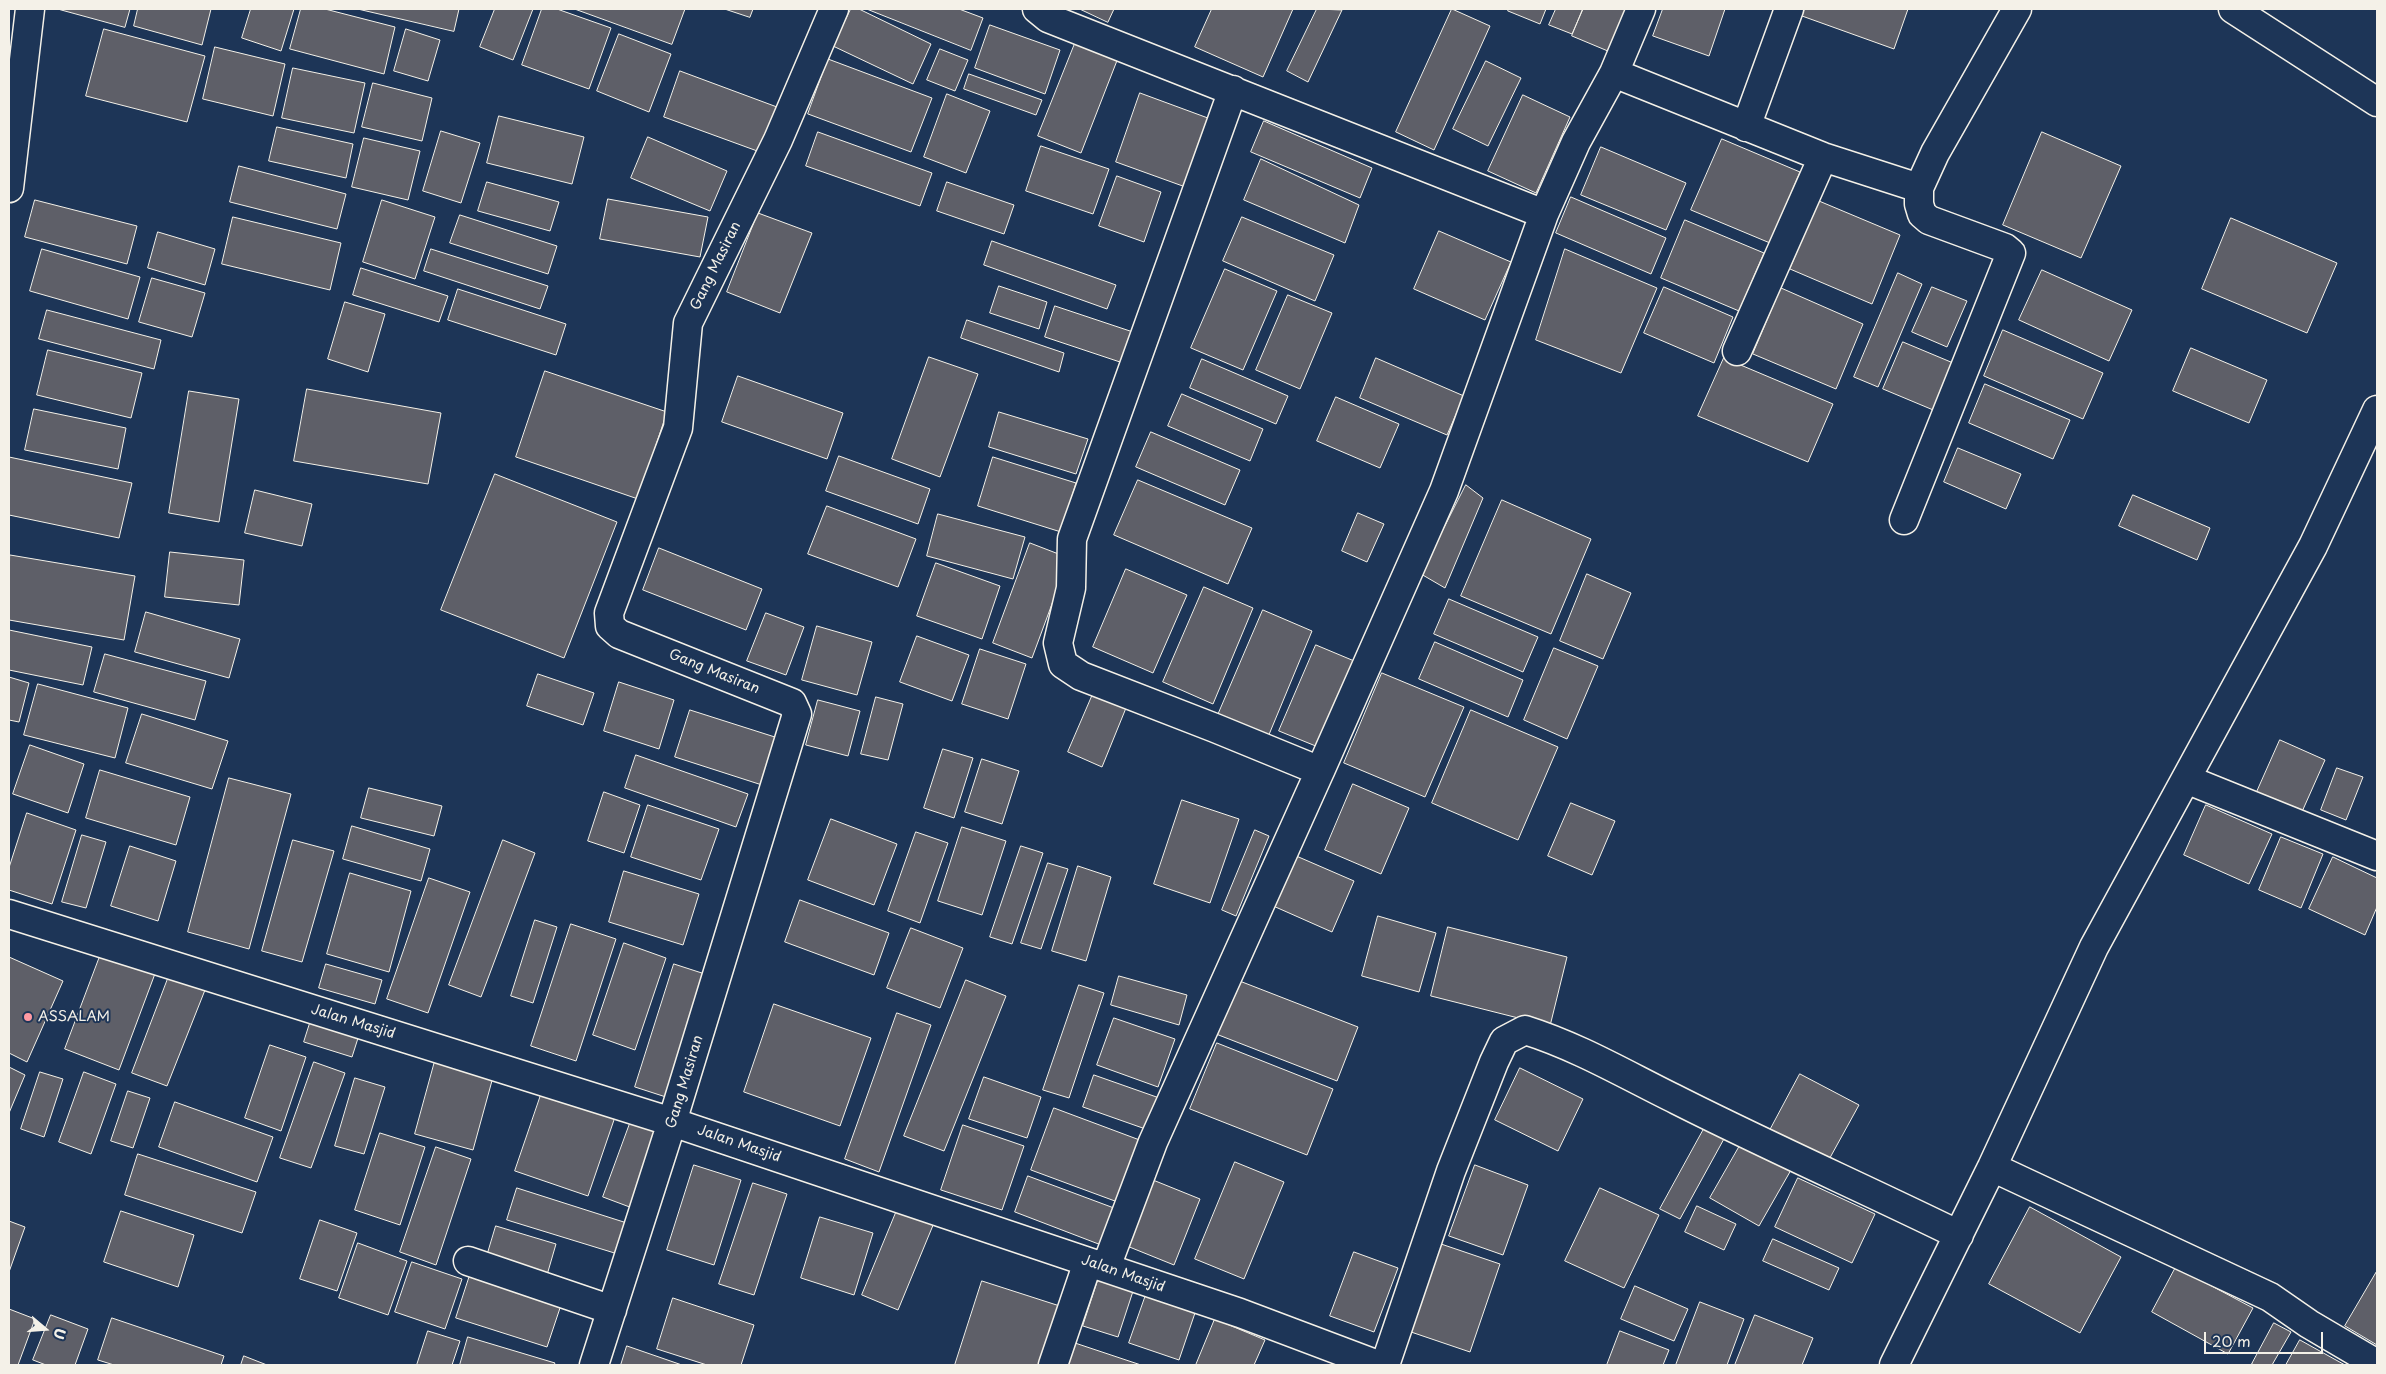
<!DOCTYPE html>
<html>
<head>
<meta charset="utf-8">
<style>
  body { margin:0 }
  #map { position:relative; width:2386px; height:1374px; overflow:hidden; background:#1d3557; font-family:"Playpen Sans",sans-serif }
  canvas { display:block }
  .frame { position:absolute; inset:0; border:10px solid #f4f1e8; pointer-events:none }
  .north { position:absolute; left:20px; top:1304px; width:50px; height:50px; -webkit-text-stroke:4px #1d3557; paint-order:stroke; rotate:108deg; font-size:14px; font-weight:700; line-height:20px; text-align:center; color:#f4f1e8 }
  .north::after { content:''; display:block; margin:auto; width:18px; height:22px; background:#f4f1e8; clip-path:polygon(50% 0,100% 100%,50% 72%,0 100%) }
  .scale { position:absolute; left:2204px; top:1332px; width:119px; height:22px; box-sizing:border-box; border:2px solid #f4f1e8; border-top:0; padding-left:6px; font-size:15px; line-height:18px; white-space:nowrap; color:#f4f1e8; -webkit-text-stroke:4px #1d3557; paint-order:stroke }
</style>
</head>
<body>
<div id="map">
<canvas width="2386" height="1374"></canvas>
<div class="frame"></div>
<div class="north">U</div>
<div class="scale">20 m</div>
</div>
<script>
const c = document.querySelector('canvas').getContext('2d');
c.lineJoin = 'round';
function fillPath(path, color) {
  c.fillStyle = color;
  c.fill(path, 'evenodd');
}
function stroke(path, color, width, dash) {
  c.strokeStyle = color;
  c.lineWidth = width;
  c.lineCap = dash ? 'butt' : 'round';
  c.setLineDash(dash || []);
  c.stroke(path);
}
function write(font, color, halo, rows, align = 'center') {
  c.font = font + ' "Playpen Sans",sans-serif';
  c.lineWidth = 4;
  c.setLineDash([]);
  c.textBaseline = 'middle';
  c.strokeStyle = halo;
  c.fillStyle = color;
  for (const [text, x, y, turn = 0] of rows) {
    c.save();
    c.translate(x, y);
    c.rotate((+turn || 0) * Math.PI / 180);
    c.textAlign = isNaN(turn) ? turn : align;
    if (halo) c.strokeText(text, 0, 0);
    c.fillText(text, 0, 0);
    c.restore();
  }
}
const building = new Path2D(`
  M 58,9 L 130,9 L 125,27 Z
  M 138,9 L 211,9 L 202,45 L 134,26 Z
  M 251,9 L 294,9 L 281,51 L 242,38 Z
  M 301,9 L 325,9 L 395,27 L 384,74 L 290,49 Z
  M 358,9 L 459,9 L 454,31 Z
  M 495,9 L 533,9 L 513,60 L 480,47 Z
  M 542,9 L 557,9 L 611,28 L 589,89 L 522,65 Z
  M 575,9 L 685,9 L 672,44 Z
  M 725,9 L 753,9 L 750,17 Z
  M 851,9 L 859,9 L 931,44 L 913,84 L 833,46 Z
  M 867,9 L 959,9 L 983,18 L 971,50 Z
  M 1080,9 L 1114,9 L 1108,22 Z
  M 1212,9 L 1293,9 L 1263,77 L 1195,47 Z
  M 1317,9 L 1342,10 L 1308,82 L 1287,71 Z
  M 1452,9 L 1490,26 L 1434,150 L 1396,132 Z
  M 1509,9 L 1546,9 L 1540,24 L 1508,11 Z
  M 1556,9 L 1583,9 L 1572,34 L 1549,25 Z
  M 1583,9 L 1634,9 L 1615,54 L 1572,36 Z
  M 1663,9 L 1725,9 L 1709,56 L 1653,36 Z
  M 1805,9 L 1908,9 L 1894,49 L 1802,16 Z
  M 990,25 L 1060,50 L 1045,94 L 975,68 Z
  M 104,29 L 205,56 L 187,122 L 86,96 Z
  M 406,29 L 440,40 L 428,81 L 394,71 Z
  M 619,34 L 671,54 L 649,112 L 597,91 Z
  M 1076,41 L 1118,58 L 1081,153 L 1038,136 Z
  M 215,47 L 285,64 L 273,116 L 203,99 Z
  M 940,49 L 968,60 L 955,91 L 927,80 Z
  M 828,59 L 932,98 L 911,152 L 808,114 Z
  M 1486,61 L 1521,78 L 1488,146 L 1453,129 Z
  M 293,68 L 365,83 L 354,133 L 282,118 Z
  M 680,71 L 777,107 L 760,152 L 664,117 Z
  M 969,74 L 1042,100 L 1036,115 L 964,89 Z
  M 373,83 L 432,98 L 422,141 L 362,127 Z
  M 1140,93 L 1216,121 L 1191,189 L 1116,162 Z
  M 947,94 L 990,111 L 966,173 L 924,157 Z
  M 1523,95 L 1570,117 L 1536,193 L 1488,171 Z
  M 499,116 L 584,137 L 572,184 L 487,163 Z
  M 1264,121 L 1372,168 L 1360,198 L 1251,152 Z
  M 277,127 L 353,144 L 346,178 L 269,161 Z
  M 441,131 L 480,143 L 461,203 L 423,191 Z
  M 818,132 L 932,173 L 920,206 L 806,166 Z
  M 2042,132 L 2121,166 L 2081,258 L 2003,225 Z
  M 648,137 L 727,171 L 710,211 L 631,178 Z
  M 364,138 L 420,151 L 408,200 L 352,187 Z
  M 1722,139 L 1800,172 L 1770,243 L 1691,210 Z
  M 1041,146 L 1109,169 L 1093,214 L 1026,191 Z
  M 1601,147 L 1686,183 L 1666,230 L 1581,195 Z
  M 1261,159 L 1359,205 L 1345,243 L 1244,200 Z
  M 239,166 L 346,194 L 337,229 L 230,202 Z
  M 1117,176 L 1161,192 L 1144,242 L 1099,226 Z
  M 487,182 L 559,202 L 550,231 L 478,211 Z
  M 947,182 L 1014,205 L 1004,234 L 937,211 Z
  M 1571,197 L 1666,238 L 1651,274 L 1556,233 Z
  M 608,199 L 708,217 L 700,257 L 600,239 Z
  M 35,200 L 137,226 L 127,264 L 25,237 Z
  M 382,200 L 435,217 L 415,279 L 363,262 Z
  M 1819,201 L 1900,235 L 1872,304 L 1790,269 Z
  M 758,213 L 812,233 L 780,313 L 727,292 Z
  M 460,215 L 557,246 L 548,274 L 450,243 Z
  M 233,217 L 341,243 L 330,290 L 222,264 Z
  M 1242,217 L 1334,255 L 1315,301 L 1223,261 Z
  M 2231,218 L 2337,263 L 2307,333 L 2202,289 Z
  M 1685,220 L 1764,253 L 1739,311 L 1661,278 Z
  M 1439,231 L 1511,262 L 1485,320 L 1414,289 Z
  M 158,232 L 215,249 L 205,285 L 148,268 Z
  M 992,241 L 1116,285 L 1107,309 L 984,265 Z
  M 42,249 L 140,277 L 128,319 L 30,291 Z
  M 431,249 L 548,286 L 540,309 L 424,271 Z
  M 1565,249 L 1657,288 L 1621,373 L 1536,340 Z
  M 361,268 L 448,296 L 439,322 L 353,295 Z
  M 1225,269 L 1277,291 L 1243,370 L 1191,348 Z
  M 2042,270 L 2132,310 L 2109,361 L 2019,320 Z
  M 1898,273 L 1922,284 L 1878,387 L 1854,377 Z
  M 152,278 L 205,293 L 192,337 L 139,322 Z
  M 999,286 L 1047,302 L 1039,329 L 990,313 Z
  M 1664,287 L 1733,317 L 1714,363 L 1644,333 Z
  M 1932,287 L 1967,301 L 1947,347 L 1912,332 Z
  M 1781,288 L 1863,324 L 1836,389 L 1753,354 Z
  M 458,289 L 566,324 L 556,355 L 448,320 Z
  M 1288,295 L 1332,313 L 1300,389 L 1256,370 Z
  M 345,302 L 385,314 L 368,372 L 328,359 Z
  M 1055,306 L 1136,333 L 1126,364 L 1045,337 Z
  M 47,310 L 161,340 L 154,369 L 39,339 Z
  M 967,320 L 1064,353 L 1059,372 L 961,338 Z
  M 2003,330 L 2103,373 L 2083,419 L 1984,376 Z
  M 1903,342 L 1958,365 L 1938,412 L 1883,389 Z
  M 2191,348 L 2267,380 L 2249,423 L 2173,391 Z
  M 48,350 L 142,373 L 131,418 L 37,395 Z
  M 929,357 L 978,374 L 940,477 L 892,459 Z
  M 1376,358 L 1464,396 L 1447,435 L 1360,398 Z
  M 1724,358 L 1833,404 L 1808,462 L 1698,416 Z
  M 1202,359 L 1288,396 L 1276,424 L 1190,388 Z
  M 545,371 L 667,412 L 638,499 L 516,457 Z
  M 738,376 L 843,413 L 827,459 L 722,422 Z
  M 1985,384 L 2070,420 L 2053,459 L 1969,423 Z
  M 307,389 L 441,413 L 428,484 L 294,461 Z
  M 189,391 L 239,399 L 219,522 L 169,513 Z
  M 1182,394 L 1263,429 L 1250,461 L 1168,426 Z
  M 1336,397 L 1399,424 L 1380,468 L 1317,441 Z
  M 34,409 L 126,428 L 118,469 L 25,450 Z
  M 999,412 L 1088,439 L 1076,474 L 989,447 Z
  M 1151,432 L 1240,470 L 1225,505 L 1136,467 Z
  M 1958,448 L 2021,474 L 2006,509 L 1944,482 Z
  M 839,456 L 930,489 L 918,524 L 826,491 Z
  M 9,457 L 132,483 L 119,538 L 9,515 Z
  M 993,457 L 1076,483 L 1061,532 L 978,506 Z
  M 495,474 L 617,522 L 564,658 L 441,610 Z
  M 1138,480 L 1252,528 L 1228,584 L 1114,535 Z
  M 1466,485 L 1483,498 L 1445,588 L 1421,574 Z
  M 255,490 L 312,504 L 302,546 L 245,533 Z
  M 2133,495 L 2210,528 L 2197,560 L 2119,526 Z
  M 1502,500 L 1591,539 L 1551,634 L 1461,596 Z
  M 827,506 L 916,539 L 898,587 L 808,554 Z
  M 1358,513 L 1384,524 L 1367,562 L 1342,551 Z
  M 938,514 L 1025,537 L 1013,579 L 927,556 Z
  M 1030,543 L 1069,558 L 1032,658 L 993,643 Z
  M 659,548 L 762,589 L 746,630 L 643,590 Z
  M 170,552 L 244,560 L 239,605 L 165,597 Z
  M 10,555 L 135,576 L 124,640 L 9,620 Z
  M 936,563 L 1000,586 L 982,639 L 917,616 Z
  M 1126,569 L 1187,595 L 1153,673 L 1093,647 Z
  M 1587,574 L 1631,593 L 1603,659 L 1560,641 Z
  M 1204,587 L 1253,608 L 1213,704 L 1163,682 Z
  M 1449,599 L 1538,637 L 1523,672 L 1434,634 Z
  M 1263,610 L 1312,631 L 1268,737 L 1218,715 Z
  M 146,612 L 240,639 L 229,678 L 135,652 Z
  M 766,613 L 804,627 L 786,675 L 747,661 Z
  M 817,626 L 872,642 L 857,695 L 802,680 Z
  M 9,630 L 92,647 L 83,685 L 9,670 Z
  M 917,636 L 969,655 L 952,701 L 900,682 Z
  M 1435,642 L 1523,680 L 1508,717 L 1419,679 Z
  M 1316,645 L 1359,663 L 1323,749 L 1279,731 Z
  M 1554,648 L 1598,666 L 1567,739 L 1524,720 Z
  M 980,649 L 1026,664 L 1008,719 L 962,704 Z
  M 105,654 L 206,681 L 195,720 L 94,692 Z
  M 1382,673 L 1464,707 L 1425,797 L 1344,763 Z
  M 538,674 L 594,693 L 583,725 L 527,706 Z
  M 9,677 L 29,683 L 19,722 L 9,720 Z
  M 619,682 L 674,700 L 659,749 L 604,731 Z
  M 38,684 L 128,708 L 115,758 L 24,735 Z
  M 1093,694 L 1126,708 L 1102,767 L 1068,752 Z
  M 876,697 L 903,704 L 888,760 L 861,754 Z
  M 818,700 L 860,711 L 848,756 L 806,745 Z
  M 690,710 L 778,738 L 762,785 L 675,757 Z
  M 1471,710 L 1558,747 L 1518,840 L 1432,803 Z
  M 142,714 L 228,741 L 212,789 L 126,763 Z
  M 2280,740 L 2325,760 L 2301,814 L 2256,794 Z
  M 30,745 L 84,764 L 68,813 L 13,794 Z
  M 943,749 L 973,758 L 954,818 L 924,808 Z
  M 636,755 L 748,794 L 736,827 L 625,788 Z
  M 982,759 L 1019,771 L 1002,824 L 965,812 Z
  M 2337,768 L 2363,777 L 2346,820 L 2321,810 Z
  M 100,770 L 190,797 L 176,845 L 86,818 Z
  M 229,778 L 291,794 L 249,949 L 188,932 Z
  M 1353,784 L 1409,808 L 1381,874 L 1325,850 Z
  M 369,788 L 442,806 L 434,836 L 361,818 Z
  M 604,792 L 640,805 L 624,853 L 588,841 Z
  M 1182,800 L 1239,819 L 1210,903 L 1154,884 Z
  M 1571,803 L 1615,821 L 1592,875 L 1548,856 Z
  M 648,805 L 719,829 L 701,880 L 631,857 Z
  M 2206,805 L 2272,834 L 2249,884 L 2184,855 Z
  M 27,813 L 76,830 L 52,904 L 9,890 L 9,868 Z
  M 831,819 L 897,844 L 874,905 L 808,880 Z
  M 352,826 L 430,849 L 421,881 L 343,859 Z
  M 962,827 L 1006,841 L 982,915 L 938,901 Z
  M 1255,830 L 1269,836 L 1236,916 L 1222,910 Z
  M 916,832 L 948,843 L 920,923 L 888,911 Z
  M 82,835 L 106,842 L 86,908 L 62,902 Z
  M 2281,837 L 2323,854 L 2301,908 L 2259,890 Z
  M 293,840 L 334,851 L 302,962 L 262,951 Z
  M 503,840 L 535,853 L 481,997 L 449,985 Z
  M 130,846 L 176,861 L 158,921 L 111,906 Z
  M 1021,846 L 1043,853 L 1012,944 L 990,937 Z
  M 1294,855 L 1354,881 L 1332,932 L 1271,905 Z
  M 2333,857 L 2377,878 L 2377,907 L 2365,935 L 2309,909 Z
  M 1048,863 L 1068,869 L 1041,949 L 1021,943 Z
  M 1078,866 L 1111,877 L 1086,961 L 1052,951 Z
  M 624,871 L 699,894 L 683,945 L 609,922 Z
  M 350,873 L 411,891 L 389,972 L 327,954 Z
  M 429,878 L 470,892 L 428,1013 L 387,999 Z
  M 800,900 L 889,933 L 874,975 L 785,942 Z
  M 1378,916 L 1436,933 L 1419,992 L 1362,976 Z
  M 535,920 L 557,927 L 533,1003 L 511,996 Z
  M 571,924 L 616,939 L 576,1061 L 531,1046 Z
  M 1448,927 L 1567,957 L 1550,1026 L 1431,996 Z
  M 911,928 L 963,948 L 940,1008 L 887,988 Z
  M 624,943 L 666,958 L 635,1050 L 593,1035 Z
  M 102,951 L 156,971 L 119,1070 L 65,1049 Z
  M 9,957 L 63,981 L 27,1062 L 9,1053 Z
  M 326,964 L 382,980 L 375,1004 L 319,988 Z
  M 674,964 L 708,975 L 669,1098 L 635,1087 Z
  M 169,976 L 205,990 L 167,1086 L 132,1073 Z
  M 1119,976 L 1187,995 L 1179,1025 L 1111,1005 Z
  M 966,980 L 1006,996 L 944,1151 L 904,1136 Z
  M 1237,980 L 1358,1027 L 1337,1081 L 1216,1034 Z
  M 1079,985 L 1104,993 L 1069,1098 L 1043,1090 Z
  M 774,1004 L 871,1038 L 840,1126 L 744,1092 Z
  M 897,1013 L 931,1025 L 879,1172 L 845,1159 Z
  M 1114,1018 L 1175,1039 L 1158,1087 L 1097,1065 Z
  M 311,1020 L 359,1035 L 352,1057 L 304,1042 Z
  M 1217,1043 L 1333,1089 L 1307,1155 L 1190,1109 Z
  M 270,1045 L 306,1057 L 281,1131 L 245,1118 Z
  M 435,1061 L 493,1077 L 473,1150 L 415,1134 Z
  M 314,1062 L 345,1073 L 311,1168 L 280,1158 Z
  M 9,1067 L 25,1075 L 9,1113 Z
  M 1520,1068 L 1583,1099 L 1558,1151 L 1495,1120 Z
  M 40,1072 L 63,1079 L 44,1137 L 21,1129 Z
  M 84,1072 L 116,1084 L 91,1154 L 59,1142 Z
  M 1800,1074 L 1859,1105 L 1826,1165 L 1768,1134 Z
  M 1094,1075 L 1165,1100 L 1154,1132 L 1083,1107 Z
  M 984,1077 L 1041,1097 L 1027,1138 L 969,1119 Z
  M 355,1078 L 385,1087 L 364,1154 L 335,1146 Z
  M 543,1089 L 616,1114 L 588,1196 L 515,1171 Z
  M 128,1091 L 150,1098 L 133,1148 L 111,1141 Z
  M 175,1102 L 273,1137 L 257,1182 L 159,1147 Z
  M 1054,1108 L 1145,1142 L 1123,1204 L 1031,1170 Z
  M 632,1118 L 664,1130 L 635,1209 L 603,1197 Z
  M 963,1125 L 1024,1146 L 1002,1210 L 941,1190 Z
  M 1705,1127 L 1725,1137 L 1680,1219 L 1660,1209 Z
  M 380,1133 L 425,1147 L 400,1225 L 355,1210 Z
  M 1742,1142 L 1791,1170 L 1759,1226 L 1710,1198 Z
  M 436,1147 L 471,1159 L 436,1265 L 400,1252 Z
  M 138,1154 L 256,1192 L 242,1233 L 125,1195 Z
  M 1235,1162 L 1284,1182 L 1244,1279 L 1195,1259 Z
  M 694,1165 L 741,1180 L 714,1265 L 667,1250 Z
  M 1475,1165 L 1528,1185 L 1503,1255 L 1449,1236 Z
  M 1028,1176 L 1122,1211 L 1109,1248 L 1015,1212 Z
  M 1148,1178 L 1200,1199 L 1174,1265 L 1122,1244 Z
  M 1798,1178 L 1875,1214 L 1852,1263 L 1775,1227 Z
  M 753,1183 L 787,1194 L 754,1295 L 719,1284 Z
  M 517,1188 L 630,1224 L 621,1255 L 507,1220 Z
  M 1600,1188 L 1659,1215 L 1624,1288 L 1565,1261 Z
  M 900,1203 L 936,1218 L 898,1310 L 862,1295 Z
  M 1697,1206 L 1736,1224 L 1724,1250 L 1685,1232 Z
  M 2030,1207 L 2121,1257 L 2080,1333 L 1989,1284 Z
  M 121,1211 L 194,1235 L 178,1287 L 104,1262 Z
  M 820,1217 L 873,1233 L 854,1295 L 801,1278 Z
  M 320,1220 L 357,1233 L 337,1291 L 300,1279 Z
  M 9,1221 L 25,1227 L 9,1272 Z
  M 496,1226 L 556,1244 L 547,1275 L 487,1256 Z
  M 1773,1239 L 1839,1268 L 1829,1290 L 1763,1261 Z
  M 358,1243 L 407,1261 L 388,1315 L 339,1298 Z
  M 1441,1244 L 1500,1264 L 1470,1352 L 1411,1332 Z
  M 1354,1252 L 1398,1268 L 1374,1332 L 1330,1316 Z
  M 412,1262 L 462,1279 L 445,1329 L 395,1312 Z
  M 2176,1267 L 2253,1308 L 2228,1354 L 2152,1312 Z
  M 1102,1268 L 1137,1279 L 1118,1337 L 1083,1326 Z
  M 2377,1271 L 2377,1345 L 2345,1326 Z
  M 471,1272 L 562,1302 L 547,1347 L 456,1318 Z
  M 982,1281 L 1066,1308 L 1048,1365 L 955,1365 Z
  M 1635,1286 L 1688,1309 L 1674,1341 L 1621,1319 Z
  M 1148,1289 L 1197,1307 L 1179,1360 L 1129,1343 Z
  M 673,1298 L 754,1325 L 741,1365 L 707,1365 L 657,1349 Z
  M 1700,1302 L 1744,1319 L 1727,1365 L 1676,1365 Z
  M 9,1309 L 35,1319 L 18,1365 L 9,1365 Z
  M 51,1315 L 88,1329 L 75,1365 L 46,1365 L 33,1360 Z
  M 1755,1315 L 1813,1338 L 1802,1365 L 1735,1365 Z
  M 112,1318 L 224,1356 L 221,1365 L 114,1365 L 98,1360 Z
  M 1215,1319 L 1265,1340 L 1254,1365 L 1196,1365 Z
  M 2274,1323 L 2291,1332 L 2272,1365 L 2255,1365 L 2252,1364 Z
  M 428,1331 L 460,1341 L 452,1365 L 417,1365 Z
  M 1620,1331 L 1669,1350 L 1663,1365 L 1607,1365 Z
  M 468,1337 L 555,1363 L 554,1365 L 460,1365 Z
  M 2300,1340 L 2345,1365 L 2286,1365 Z
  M 1075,1343 L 1141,1365 L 1068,1365 Z
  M 627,1346 L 682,1365 L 621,1365 Z
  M 244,1356 L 267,1365 L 241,1365 Z`);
fillPath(building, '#5e5f68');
stroke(building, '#f4f1e8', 1);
const street = new Path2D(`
  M 1037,9 L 1048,18 L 1544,214
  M 2233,9 L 2377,102
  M 1614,73 L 1823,157 L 1919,188
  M 1746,127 L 1789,9
  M 9,188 L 30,9
  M 1737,351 L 1823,157
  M 1904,520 L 2011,253 L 2005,248 L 1929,220 L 1922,214 L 1919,204 L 1919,188 L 1935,153 L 2017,9
  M 1320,771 L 1444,491 L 1544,214 L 1576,142 L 1614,73 L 1641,9
  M 2186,779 L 2377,856
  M 9,914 L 672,1122 L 1240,1313 L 1378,1365
  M 1992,1167 L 2270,1297 L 2309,1324 L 2377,1364
  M 468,1261 L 612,1310
  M 1106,1267 L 1153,1142 L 1320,771 L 1215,728 L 1081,676 L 1063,664 L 1058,643 L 1071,588 L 1072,539 L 1233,90
  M 594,1365 L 672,1122 L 797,714 L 792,703 L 619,634 L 610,626 L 609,613 L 678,428 L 688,323 L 778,140 L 834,9
  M 1053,1365 L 1088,1262
  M 1385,1365 L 1451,1171 L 1494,1062 L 1504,1041 L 1525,1030 C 1579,1047 1626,1075 1677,1100 C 1770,1147 1865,1189 1959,1235
  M 1894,1365 L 1992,1167 L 2094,947 L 2313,546 L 2377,410`);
stroke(street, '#f4f1e8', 31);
stroke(street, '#1d3557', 28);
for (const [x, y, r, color] of [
  [28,1017,5,"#ff9aa2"]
]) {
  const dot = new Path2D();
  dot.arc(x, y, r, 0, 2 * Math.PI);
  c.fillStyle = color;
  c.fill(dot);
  stroke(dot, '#1d3557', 2);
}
write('14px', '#f4f1e8', '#1d3557', [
  ["Gang Masiran",716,266,-64],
  ["Gang Masiran",714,672,22],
  ["Jalan Masjid",353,1022,17],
  ["Gang Masiran",685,1082,-73],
  ["Jalan Masjid",739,1144,19],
  ["Jalan Masjid",1123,1274,19]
]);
write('14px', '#f4f1e8', '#1d3557', [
  ["ASSALAM",38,1017]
], 'left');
</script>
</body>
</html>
